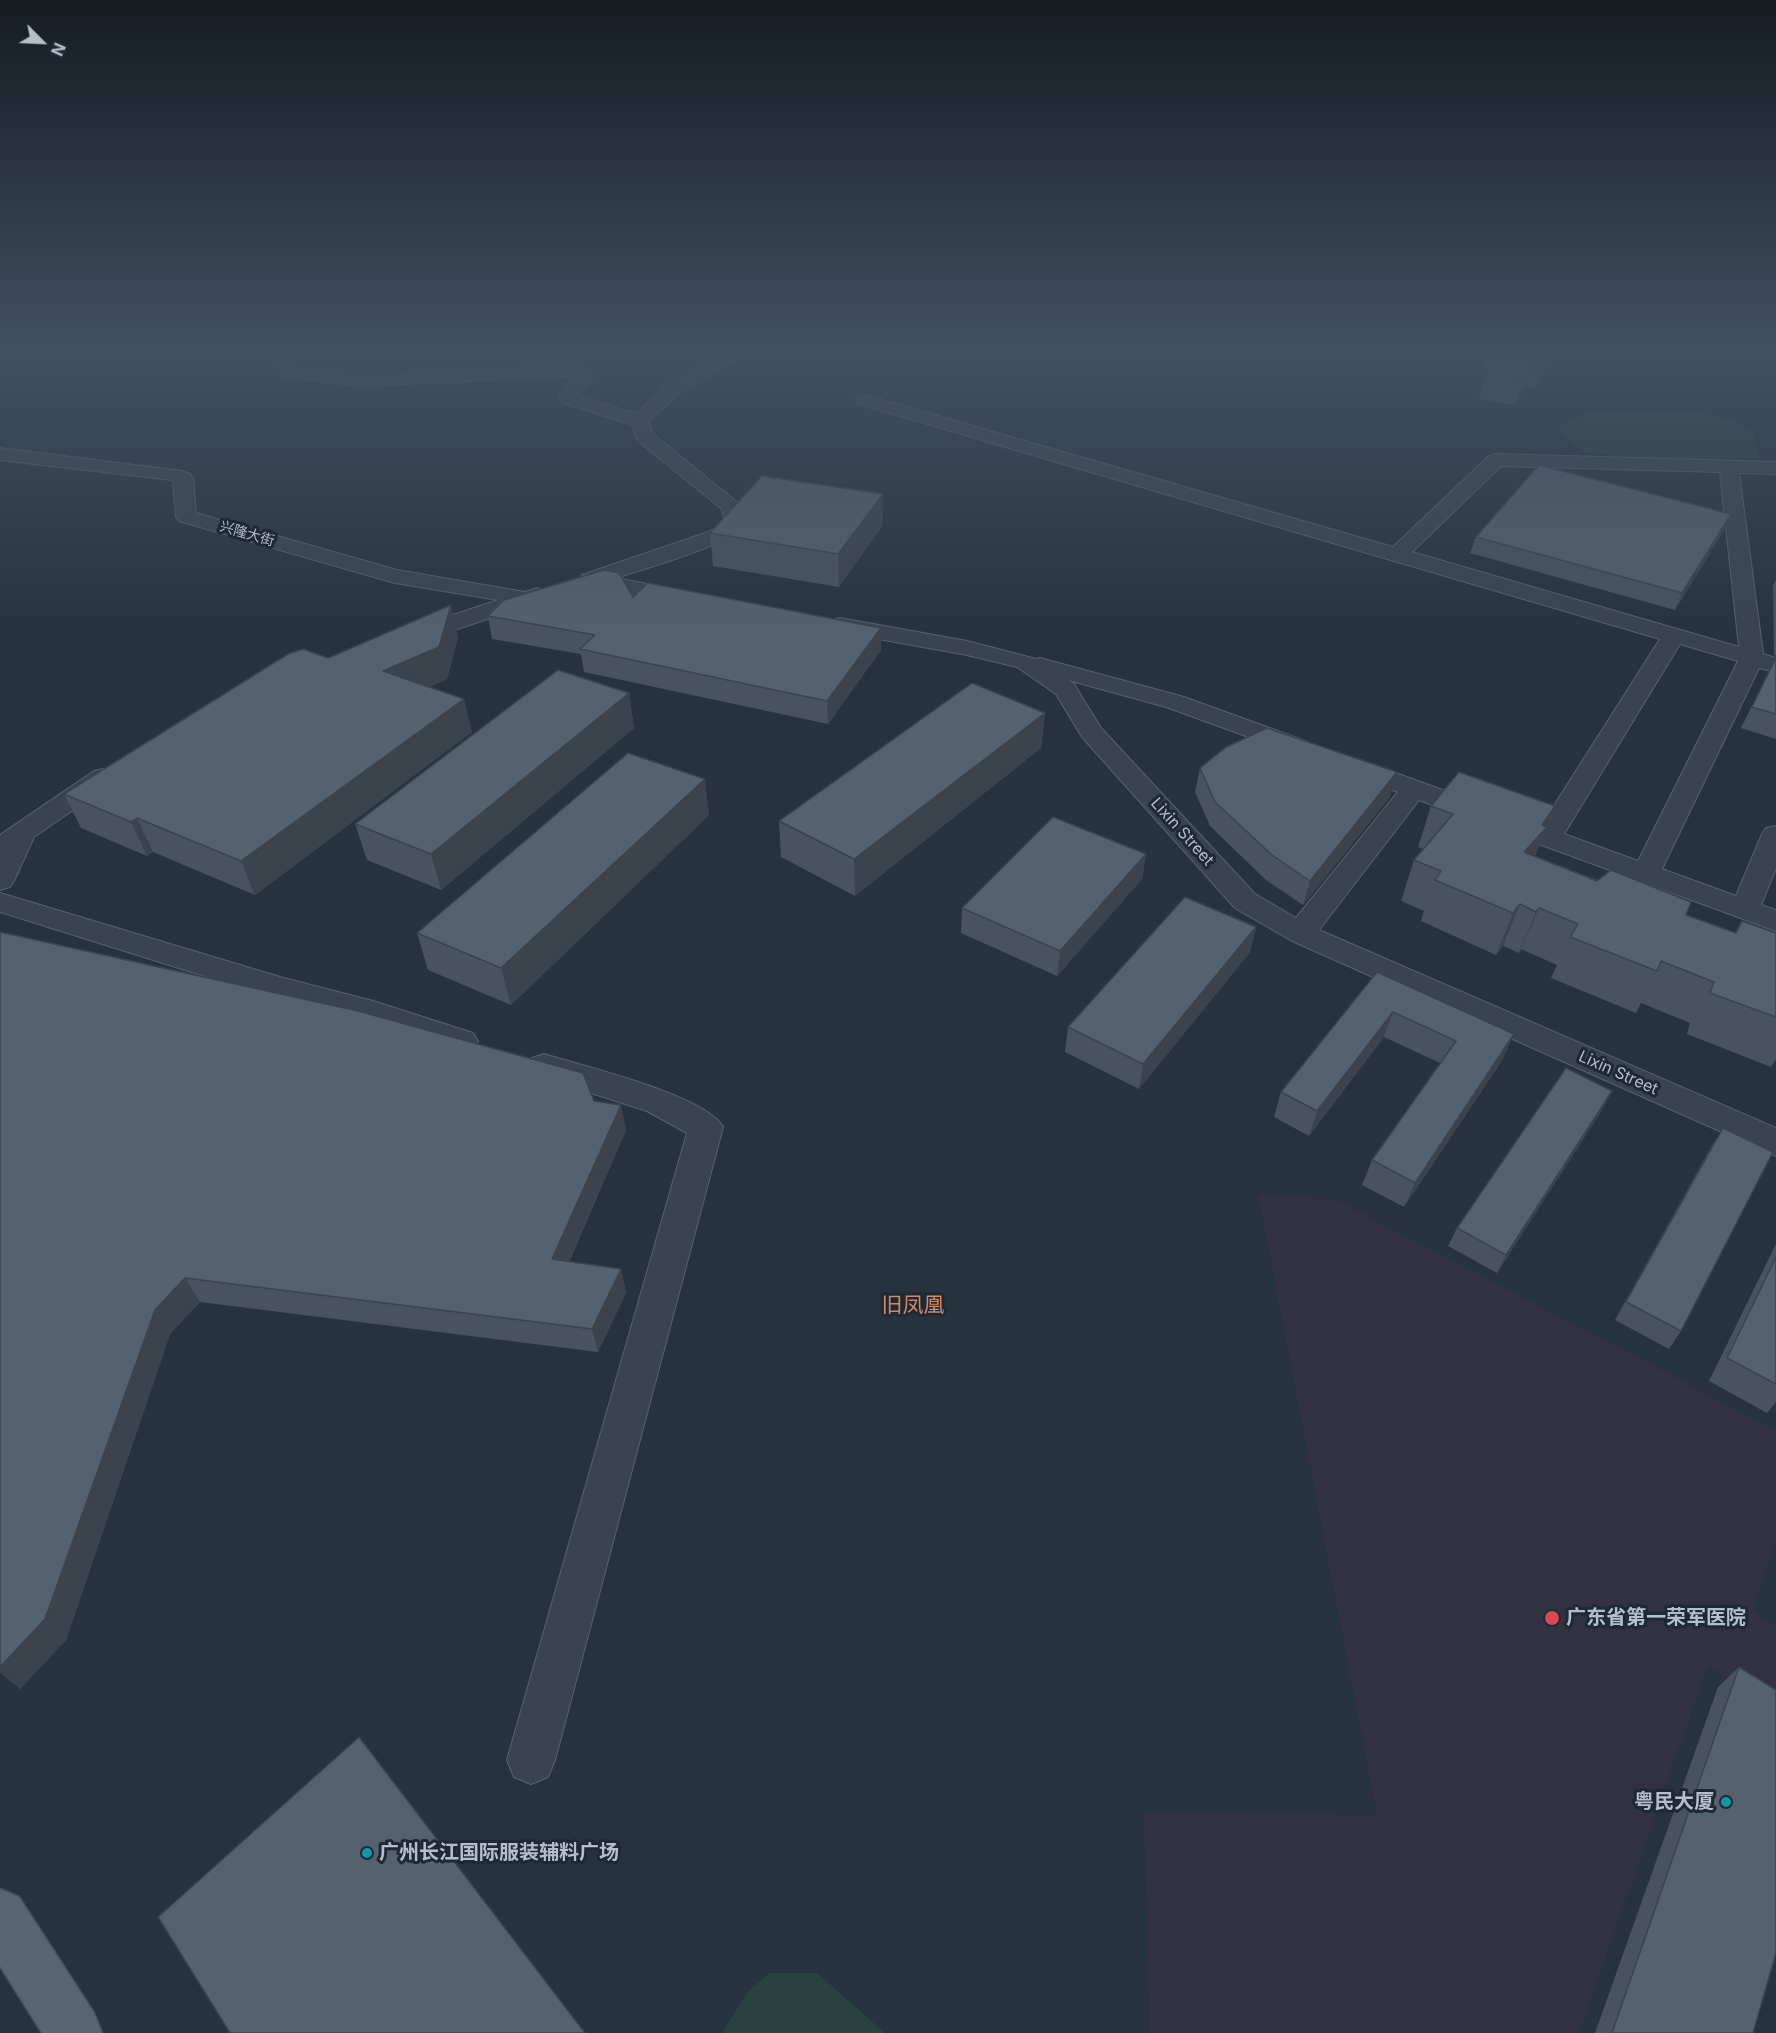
<!DOCTYPE html>
<html>
<head>
<meta charset="utf-8">
<style>
  body { margin:0 }
  #map { position:relative; width:1776px; height:2033px; overflow:hidden; background:#26333e; font-family:Inter,sans-serif }
  canvas { display:block }
  .north { position:absolute; left:12px; top:12px; width:60px; height:60px; -webkit-text-stroke:4px #1e2933; paint-order:stroke; rotate:114deg; font-size:16px; font-weight:700; line-height:24px; text-align:center; color:#b6bfc9 }
  .north::after { content:''; display:block; margin:auto; width:21px; height:27px; background:#b6bfc9; clip-path:polygon(50% 0,100% 100%,50% 72%,0 100%) }
</style>
</head>
<body>
<div id="map">
<canvas width="1776" height="2033"></canvas>
<div class="north">N</div>
</div>
<script>
const c = document.querySelector('canvas').getContext('2d');
c.lineJoin = 'round';
function fillPath(path, color) {
  c.fillStyle = color;
  c.fill(path, 'evenodd');
}
function stroke(path, color, width, dash) {
  c.strokeStyle = color;
  c.lineWidth = width;
  c.lineCap = dash ? 'butt' : 'round';
  c.setLineDash(dash || []);
  c.stroke(path);
}
function write(font, color, halo, rows, align = 'center') {
  c.font = font + ' Inter,"Noto Sans SC",sans-serif';
  c.lineWidth = 6;
  c.setLineDash([]);
  c.textBaseline = 'middle';
  c.strokeStyle = halo;
  c.fillStyle = color;
  for (const [text, x, y, turn = 0] of rows) {
    c.save();
    c.translate(x, y);
    c.rotate((+turn || 0) * Math.PI / 180);
    c.textAlign = isNaN(turn) ? turn : align;
    if (halo) c.strokeText(text, 0, 0);
    c.fillText(text, 0, 0);
    c.restore();
  }
}
fillPath(new Path2D(`
  M 1258,1194 L 1337,1200 L 1776,1430 L 1776,1542 L 1753,1611 L 1776,1625 L 1776,1706 L 1708,1666 L 1579,2033 L 1150,2033 L 1144,1811 L 1377,1815 Z`), '#31313f');
fillPath(new Path2D(`
  M 1589,413 C 1630,413 1728,403 1755,434 L 1755,444 L 1760,458 L 1649,460 L 1584,452 L 1567,439 L 1557,425 Z
  M 769,1973 L 817,1973 L 885,2033 L 722,2033 L 747,1993 Z`), '#294140');
const minor = new Path2D(`
  M 281,354 L 298,354 L 292,363 L 295,368 L 363,376 L 578,365 L 584,366 L 595,375 L 577,395 L 636,414 L 667,385 L 720,354 L 740,354 L 738,358 L 679,393 L 649,421 L 653,434 L 738,503 L 746,524 C 733,544 643,569 616,578 L 689,592 L 692,597 L 689,602 L 681,604 L 582,585 L 579,580 L 582,575 L 708,532 L 725,522 L 722,509 L 637,440 L 632,425 L 561,402 L 558,398 L 564,387 L 575,376 L 363,386 L 284,377 L 275,363 Z
  M 865,395 L 1393,547 L 1489,456 L 1496,454 L 1776,462 L 1776,474 L 1739,473 L 1763,654 L 1776,658 L 1776,672 L 1759,668 L 1662,869 L 1736,896 L 1762,834 L 1766,828 L 1776,826 L 1776,868 L 1761,905 L 1776,910 L 1776,931 L 1419,800 L 1319,930 L 1776,1128 L 1776,1156 L 1290,940 L 1235,908 L 1082,737 L 1056,694 L 1017,667 L 967,655 L 840,632 L 832,630 L 829,625 L 832,620 L 840,618 L 967,641 L 1036,659 L 1040,658 L 1184,697 L 1308,742 L 1312,747 L 1308,752 L 1299,755 L 1290,752 L 1166,707 L 1068,680 L 1074,684 L 1101,728 L 1255,894 L 1296,918 L 1398,792 L 1345,773 L 1341,767 L 1345,761 L 1354,759 L 1363,761 L 1541,826 L 1660,639 L 859,404 L 856,400 L 859,396 ZM 1501,466 L 1720,472 L 1739,647 L 1412,552 ZM 1680,644 L 1738,661 L 1638,861 L 1564,834 Z
  M 0,448 L 182,471 L 190,474 L 193,478 L 196,513 L 397,570 L 525,592 L 537,588 L 545,590 L 548,595 L 545,600 L 421,641 L 413,643 L 405,641 L 401,636 L 405,631 L 498,600 L 395,583 L 179,521 L 176,517 L 173,481 L 172,480 L 0,460 Z
  M 103,769 L 112,771 L 116,777 L 112,783 L 34,837 L 14,881 L 10,887 L 0,890 L 0,835 L 94,771 Z
  M 0,893 L 280,977 L 373,1001 L 473,1033 L 478,1041 L 473,1049 L 462,1053 L 356,1019 L 265,995 L 0,912 Z
  M 544,1054 C 582,1066 706,1095 723,1127 L 555,1760 L 548,1777 L 531,1784 L 514,1777 L 507,1760 L 687,1133 L 647,1111 L 532,1074 L 528,1066 L 532,1058 Z`);
const major = new Path2D(`
  M 0,1889 L 19,1897 L 94,2013 L 102,2033 L 42,2033 L 0,1966 Z`);
stroke(minor, '#57626c', 2);
stroke(major, '#46505a', 3);
fillPath(minor, '#39444e');
fillPath(major, '#58646e');
fillPath(new Path2D(`
  M 1477,354 L 1574,354 L 1573,358 L 1551,358 L 1536,388 L 1525,387 L 1515,405 L 1479,399 L 1488,369 Z
  M 883,494 L 883,525 L 839,587 L 713,566 L 710,533 Z
  M 1731,514 L 1724,530 L 1675,610 L 1470,553 L 1476,537 Z
  M 1776,580 L 1776,656 L 1774,655 L 1773,585 Z
  M 633,597 L 881,650 L 828,724 L 584,672 L 581,654 L 492,639 L 488,616 Z
  M 458,637 L 447,679 L 430,687 L 472,732 L 255,895 L 153,852 L 147,856 L 81,828 L 64,794 L 328,658 Z
  M 1776,657 L 1776,739 L 1741,728 Z
  M 629,693 L 634,728 L 441,890 L 367,860 L 355,824 Z
  M 1045,713 L 1041,748 L 855,896 L 781,857 L 779,821 Z
  M 1200,768 L 1390,797 L 1303,905 L 1266,880 L 1210,826 L 1195,792 Z
  M 1431,806 L 1555,806 L 1535,856 L 1735,933 L 1742,921 L 1776,933 L 1776,1059 L 1771,1067 L 1687,1034 L 1690,1023 L 1641,1003 L 1636,1013 L 1551,978 L 1557,965 L 1521,949 L 1519,953 L 1503,946 L 1496,955 L 1421,921 L 1424,911 L 1401,901 L 1414,860 L 1423,849 L 1418,847 Z
  M 709,815 L 511,1005 L 428,970 L 417,933 Z
  M 1146,854 L 1142,879 L 1057,976 L 961,933 L 962,908 Z
  M 1256,927 L 1250,952 L 1139,1089 L 1065,1052 L 1068,1027 Z
  M 0,932 L 594,1101 L 626,1130 L 569,1262 L 621,1269 L 626,1293 L 598,1352 L 200,1302 L 170,1334 L 66,1640 L 20,1689 L 0,1672 Z
  M 1377,972 L 1503,1059 L 1404,1207 L 1362,1185 L 1372,1160 L 1440,1063 L 1384,1037 L 1309,1136 L 1274,1117 L 1281,1092 Z
  M 1602,1110 L 1497,1273 L 1448,1246 L 1457,1228 Z
  M 1723,1128 L 1681,1331 L 1669,1349 L 1615,1320 L 1711,1147 Z
  M 1776,1244 L 1776,1402 L 1767,1413 L 1709,1381 Z
  M 1739,1667 L 1753,2033 L 1595,2033 L 1718,1687 Z`), '#48535f');
fillPath(new Path2D(`
  M 1549,354 L 1553,354 L 1536,388 L 1545,362 Z
  M 1533,360 L 1525,387 L 1515,405 L 1524,378 Z
  M 883,494 L 883,525 L 839,587 L 838,554 Z
  M 1731,514 L 1724,530 L 1675,610 L 1682,593 Z
  M 451,605 L 458,637 L 447,679 L 392,704 L 383,671 Z
  M 881,628 L 881,650 L 828,724 L 827,701 Z
  M 629,693 L 634,728 L 441,890 L 431,854 Z
  M 464,699 L 472,732 L 255,895 L 241,861 Z
  M 1045,713 L 1041,748 L 855,896 L 854,859 Z
  M 1397,772 L 1390,797 L 1303,905 L 1310,881 Z
  M 705,779 L 709,815 L 511,1005 L 501,968 Z
  M 1555,806 L 1530,867 L 1524,852 L 1542,825 Z
  M 137,818 L 153,852 L 147,856 L 131,822 Z
  M 1146,854 L 1142,879 L 1057,976 L 1060,951 Z
  M 1520,904 L 1503,946 L 1496,955 L 1513,913 Z
  M 1539,908 L 1521,949 L 1519,953 L 1536,912 Z
  M 1256,927 L 1250,952 L 1139,1089 L 1143,1064 Z
  M 1393,1012 L 1384,1037 L 1309,1136 L 1317,1111 Z
  M 1514,1034 L 1503,1059 L 1404,1207 L 1415,1183 Z
  M 1612,1091 L 1602,1110 L 1497,1273 L 1506,1255 Z
  M 621,1105 L 626,1130 L 559,1283 L 552,1259 Z
  M 621,1269 L 626,1293 L 598,1352 L 592,1329 Z
  M 185,1278 L 200,1302 L 170,1334 L 66,1640 L 20,1689 L 0,1672 L 0,1667 L 155,1310 Z`), '#3b444d');
const building = new Path2D(`
  M 1497,354 L 1549,354 L 1545,362 L 1533,360 L 1524,378 L 1487,372 Z
  M 1539,465 L 1731,514 L 1682,593 L 1476,537 Z
  M 762,476 L 883,494 L 838,554 L 710,533 Z
  M 604,570 L 619,573 L 633,597 L 648,583 L 881,628 L 827,701 L 580,649 L 595,635 L 488,616 L 504,600 Z
  M 451,605 L 439,647 L 383,671 L 464,699 L 241,861 L 137,818 L 131,822 L 64,794 L 288,654 L 303,649 L 328,658 Z
  M 1776,657 L 1776,714 L 1752,707 Z
  M 558,670 L 629,693 L 431,854 L 355,824 Z
  M 972,683 L 1045,713 L 854,859 L 779,821 Z
  M 1267,728 L 1397,772 L 1310,881 L 1272,855 L 1215,802 L 1200,768 L 1226,747 Z
  M 628,753 L 705,779 L 501,968 L 417,933 Z
  M 1459,772 L 1555,806 L 1542,825 L 1547,827 L 1524,852 L 1597,881 L 1611,870 L 1691,902 L 1686,915 L 1736,933 L 1742,921 L 1776,933 L 1776,1017 L 1710,993 L 1714,982 L 1661,961 L 1657,971 L 1570,937 L 1578,924 L 1539,908 L 1536,912 L 1520,904 L 1513,913 L 1435,880 L 1441,871 L 1414,860 L 1453,814 L 1431,806 Z
  M 1053,817 L 1146,854 L 1060,951 L 962,908 Z
  M 1185,897 L 1256,927 L 1143,1064 L 1068,1027 Z
  M 0,932 L 358,1011 L 583,1073 L 594,1101 L 621,1105 L 552,1259 L 621,1269 L 592,1329 L 185,1278 L 155,1310 L 45,1619 L 0,1667 Z
  M 1377,972 L 1514,1034 L 1415,1183 L 1372,1160 L 1456,1041 L 1393,1012 L 1317,1111 L 1281,1092 Z
  M 1566,1068 L 1612,1091 L 1506,1255 L 1457,1228 Z
  M 1723,1128 L 1773,1152 L 1681,1331 L 1626,1302 Z
  M 1776,1257 L 1776,1384 L 1727,1358 Z
  M 1739,1667 L 1776,1690 L 1776,1953 L 1753,2033 L 1612,2033 Z
  M 359,1737 L 585,2033 L 230,2033 L 158,1917 Z`);
fillPath(building, '#54616e');
stroke(building, '#3b444d', 1.5);
const sky = c.createLinearGradient(0, 0, 0, 638);
sky.addColorStop(0, '#151c22');
sky.addColorStop(0.55, '#415063');
sky.addColorStop(1, '#41506300');
c.fillStyle = sky;
c.fillRect(0, 0, 1776, 638);
for (const [x, y, r, color] of [
  [1552,1618,8,"#e0444e"],
  [1726,1802,6,"#0f9aa8"],
  [367,1853,6,"#0f9aa8"]
]) {
  const dot = new Path2D();
  dot.arc(x, y, r, 0, 2 * Math.PI);
  c.fillStyle = color;
  c.fill(dot);
  stroke(dot, '#1e2933', 2);
}
write('14px', '#b6bfc9', '#1e2933', [
  ["兴隆大街",247,534,16]
]);
write('16px', '#b6bfc9', '#1e2933', [
  ["Lixin Street",1182,832,48],
  ["Lixin Street",1618,1073,24]
]);
write('bold 20px', '#b6bfc9', '#1e2933', [
  ["广东省第一荣军医院",1566,1618],
  ["粤民大厦",1714,1802,"right"],
  ["广州长江国际服装辅料广场",379,1853]
], 'left');
write('21px', '#d18969', '#1e2933', [
  ["旧凤凰",913,1306]
]);
</script>
</body>
</html>
